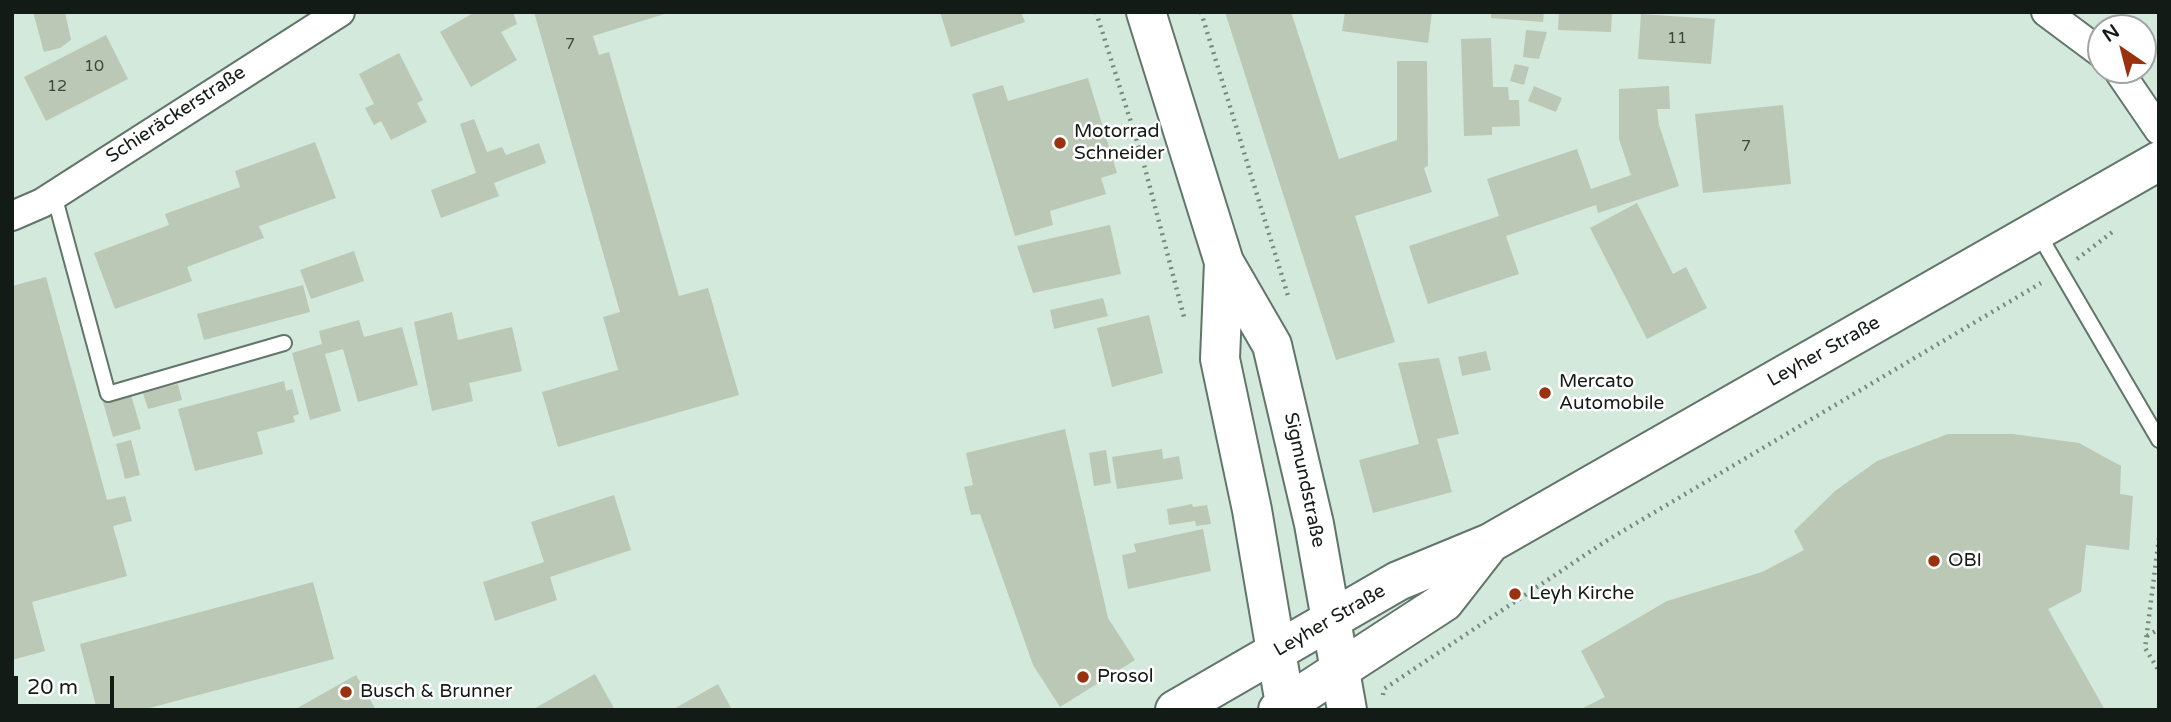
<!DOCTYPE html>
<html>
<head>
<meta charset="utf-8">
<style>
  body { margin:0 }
  #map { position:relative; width:2171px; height:722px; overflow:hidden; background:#d3e9dc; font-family:"Varela Round",sans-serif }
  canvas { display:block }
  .frame { position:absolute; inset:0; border:14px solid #131b16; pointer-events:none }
  .north { position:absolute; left:2087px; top:14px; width:70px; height:70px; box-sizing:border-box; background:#fff; border:2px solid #a1a4a2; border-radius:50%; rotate:325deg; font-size:19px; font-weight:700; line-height:28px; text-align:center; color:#131b16 }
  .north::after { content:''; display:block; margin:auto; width:24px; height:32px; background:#99320e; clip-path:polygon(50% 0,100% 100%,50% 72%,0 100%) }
  .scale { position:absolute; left:14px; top:676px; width:100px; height:32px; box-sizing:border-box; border:4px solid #131b16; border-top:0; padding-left:9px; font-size:21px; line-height:24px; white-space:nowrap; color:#131b16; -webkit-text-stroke:5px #fff; paint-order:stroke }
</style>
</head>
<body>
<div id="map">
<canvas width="2171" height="722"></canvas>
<div class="frame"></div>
<div class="north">N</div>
<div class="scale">20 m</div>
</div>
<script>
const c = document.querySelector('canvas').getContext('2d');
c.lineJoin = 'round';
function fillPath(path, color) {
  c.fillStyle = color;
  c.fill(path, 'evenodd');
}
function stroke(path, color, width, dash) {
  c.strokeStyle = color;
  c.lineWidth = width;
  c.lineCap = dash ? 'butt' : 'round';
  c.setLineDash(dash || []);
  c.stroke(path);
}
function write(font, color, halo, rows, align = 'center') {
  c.font = font + ' "Varela Round",sans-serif';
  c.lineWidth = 5;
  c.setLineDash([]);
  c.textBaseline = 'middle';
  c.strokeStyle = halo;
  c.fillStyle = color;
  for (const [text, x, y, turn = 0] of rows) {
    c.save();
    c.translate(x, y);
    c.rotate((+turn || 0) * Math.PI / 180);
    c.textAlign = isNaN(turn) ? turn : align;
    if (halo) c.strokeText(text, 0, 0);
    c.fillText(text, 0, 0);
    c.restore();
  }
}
fillPath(new Path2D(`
  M 33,12 L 65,12 L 71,40 L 60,48 L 44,52 Z
  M 475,12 L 513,12 L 517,24 L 501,32 L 517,60 L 471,87 L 440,32 Z
  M 534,12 L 671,12 L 593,36 L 599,55 L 609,52 L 679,296 L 708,288 L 739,395 L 558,447 L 542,392 L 618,370 L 603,317 L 620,312 Z
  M 940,12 L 1021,12 L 1025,22 L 951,47 Z
  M 1225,12 L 1291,12 L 1339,159 L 1397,140 L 1397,61 L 1427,61 L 1428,166 L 1424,168 L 1432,192 L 1355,216 L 1395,342 L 1336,360 Z
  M 1345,12 L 1432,12 L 1428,43 L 1342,31 Z
  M 1491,12 L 1544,12 L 1543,22 L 1491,18 Z
  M 1559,12 L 1612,12 L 1611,32 L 1558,30 Z
  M 1641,14 L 1715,19 L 1711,64 L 1638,59 Z
  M 1526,30 L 1547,32 L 1539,59 L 1523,57 Z
  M 106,35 L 128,79 L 46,121 L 24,77 Z
  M 1491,38 L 1493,87 L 1508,87 L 1509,100 L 1519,100 L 1520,126 L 1492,127 L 1492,135 L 1464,136 L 1461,39 Z
  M 399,53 L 423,100 L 417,103 L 427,122 L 391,140 L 381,121 L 374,125 L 365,108 L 374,104 L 359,74 Z
  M 1515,64 L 1529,67 L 1524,85 L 1510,81 Z
  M 1088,78 L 1117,173 L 1101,178 L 1106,194 L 1050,211 L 1053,225 L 1015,236 L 972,94 L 1003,85 L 1008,101 Z
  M 1534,86 L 1562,98 L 1556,112 L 1528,101 Z
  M 1669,86 L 1670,109 L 1657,109 L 1659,125 L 1679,186 L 1598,213 L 1596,205 L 1506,236 L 1519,274 L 1428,304 L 1409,246 L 1499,216 L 1487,179 L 1577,149 L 1591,189 L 1631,175 L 1619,139 L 1619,89 Z
  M 1783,105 L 1791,184 L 1703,193 L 1695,114 Z
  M 474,119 L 487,152 L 502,147 L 506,155 L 539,143 L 546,163 L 494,183 L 499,196 L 441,218 L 431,190 L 476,173 L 460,124 Z
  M 315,142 L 336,198 L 259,226 L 264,238 L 187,267 L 192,281 L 115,309 L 94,253 L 169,225 L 165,214 L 240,187 L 235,171 Z
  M 1637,203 L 1673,274 L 1686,267 L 1707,308 L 1647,339 L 1590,228 Z
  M 1110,225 L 1121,274 L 1033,293 L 1017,246 Z
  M 354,251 L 364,281 L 311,299 L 300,270 Z
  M 46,277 L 107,500 L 125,496 L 132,521 L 113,526 L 127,576 L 32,602 L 45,651 L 12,660 L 12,286 Z
  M 303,285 L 310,312 L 204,340 L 197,314 Z
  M 1103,298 L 1108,316 L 1054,329 L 1050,310 Z
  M 452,312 L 458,340 L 512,327 L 522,371 L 469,383 L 473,401 L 432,411 L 414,322 Z
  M 1149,315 L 1163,373 L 1112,387 L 1097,328 Z
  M 359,320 L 364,337 L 402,327 L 418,385 L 358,402 L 343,349 L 325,354 L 341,411 L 310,420 L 292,353 L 322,344 L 319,331 Z
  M 1486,351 L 1491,370 L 1462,376 L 1458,357 Z
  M 1439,358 L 1459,434 L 1437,439 L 1452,492 L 1373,513 L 1359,460 L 1419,444 L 1398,363 Z
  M 284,381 L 286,391 L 292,389 L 299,414 L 293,416 L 295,422 L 257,432 L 263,454 L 195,471 L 178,409 Z
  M 178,384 L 182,400 L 148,409 L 143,393 Z
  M 131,395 L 141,429 L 113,437 L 103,402 Z
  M 1065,429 L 1108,618 L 1135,660 L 1060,707 L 1033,665 L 980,514 L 971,515 L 964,487 L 973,485 L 966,453 Z
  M 1948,434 L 2013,434 L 2079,443 L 2121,466 L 2120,494 L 2133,496 L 2129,550 L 2086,545 L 2081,592 L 2048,609 L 2105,710 L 1579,710 L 1605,697 L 1581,651 L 1667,601 L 1762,572 L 1804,550 L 1794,531 L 1835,491 L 1877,461 Z
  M 131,440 L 140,475 L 125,479 L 116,444 Z
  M 1162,449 L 1163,459 L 1179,456 L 1183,479 L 1117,489 L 1112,457 Z
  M 1106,450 L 1111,483 L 1094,486 L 1089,453 Z
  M 614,495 L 631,550 L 550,577 L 557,600 L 495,621 L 483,582 L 544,562 L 531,522 Z
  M 1192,504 L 1193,507 L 1207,505 L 1211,524 L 1196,526 L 1195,521 L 1169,525 L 1167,509 Z
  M 1203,529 L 1211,571 L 1128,589 L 1122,555 L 1136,552 L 1134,544 Z
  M 313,582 L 334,659 L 142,710 L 97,710 L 80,644 Z
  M 595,674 L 615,710 L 532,710 Z
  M 356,675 L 376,710 L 294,710 Z
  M 718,684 L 732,710 L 672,710 Z`), '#bbc8b5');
const lane = new Path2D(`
  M 54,195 L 108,394 L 284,343
  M 2038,233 L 2159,440`);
const street = new Path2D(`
  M 2046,12 L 2101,53
  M 2118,70 L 2159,130
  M 12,216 L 42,203 L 340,12`);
const secondary = new Path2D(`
  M 1146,12 L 1224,262 L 1272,345 L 1314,524 L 1347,710
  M 1224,262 L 1220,359 L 1252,510 L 1286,710
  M 1175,710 L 1398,581 L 1490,543 L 2159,161
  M 1278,710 L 1444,602 L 1490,543`);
stroke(lane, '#617569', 18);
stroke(street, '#617569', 32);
stroke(secondary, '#617569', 42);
stroke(new Path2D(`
  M 1096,12 L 1142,157 L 1184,317
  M 1201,12 L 1289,299
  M 2077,259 L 2115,230
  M 2159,538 L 2145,648 L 2159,671
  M 2147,636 L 2159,629
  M 1383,695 L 1384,689 L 1606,541 L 2041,283`), '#78887e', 4.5, [2, 5]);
stroke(lane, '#fff', 14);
stroke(street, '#fff', 28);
stroke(secondary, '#fff', 38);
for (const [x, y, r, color] of [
  [1060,143,7,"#99320e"],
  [1545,393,7,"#99320e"],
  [1934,561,7,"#99320e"],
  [1515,594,7,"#99320e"],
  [1083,677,7,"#99320e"],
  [346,692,7,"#99320e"]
]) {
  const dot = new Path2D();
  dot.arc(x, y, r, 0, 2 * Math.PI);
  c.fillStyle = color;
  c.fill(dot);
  stroke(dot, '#fff', 2.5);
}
write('16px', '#3d463e', null, [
  ["11",1677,39],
  ["7",570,45],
  ["10",94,67],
  ["12",57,87],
  ["7",1746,147]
]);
write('19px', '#131b16', '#fff', [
  ["Schieräckerstraße",176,115,-33],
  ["Leyher Straße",1824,352,-29],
  ["Sigmundstraße",1304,480,78],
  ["Leyher Straße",1330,621,-30]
]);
write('19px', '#131b16', '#fff', [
  ["Motorrad",1074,132],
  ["Schneider",1074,154],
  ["Mercato",1559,382],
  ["Automobile",1559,404],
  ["OBI",1948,561],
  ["Leyh Kirche",1529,594],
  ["Prosol",1097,677],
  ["Busch & Brunner",360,692]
], 'left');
</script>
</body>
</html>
